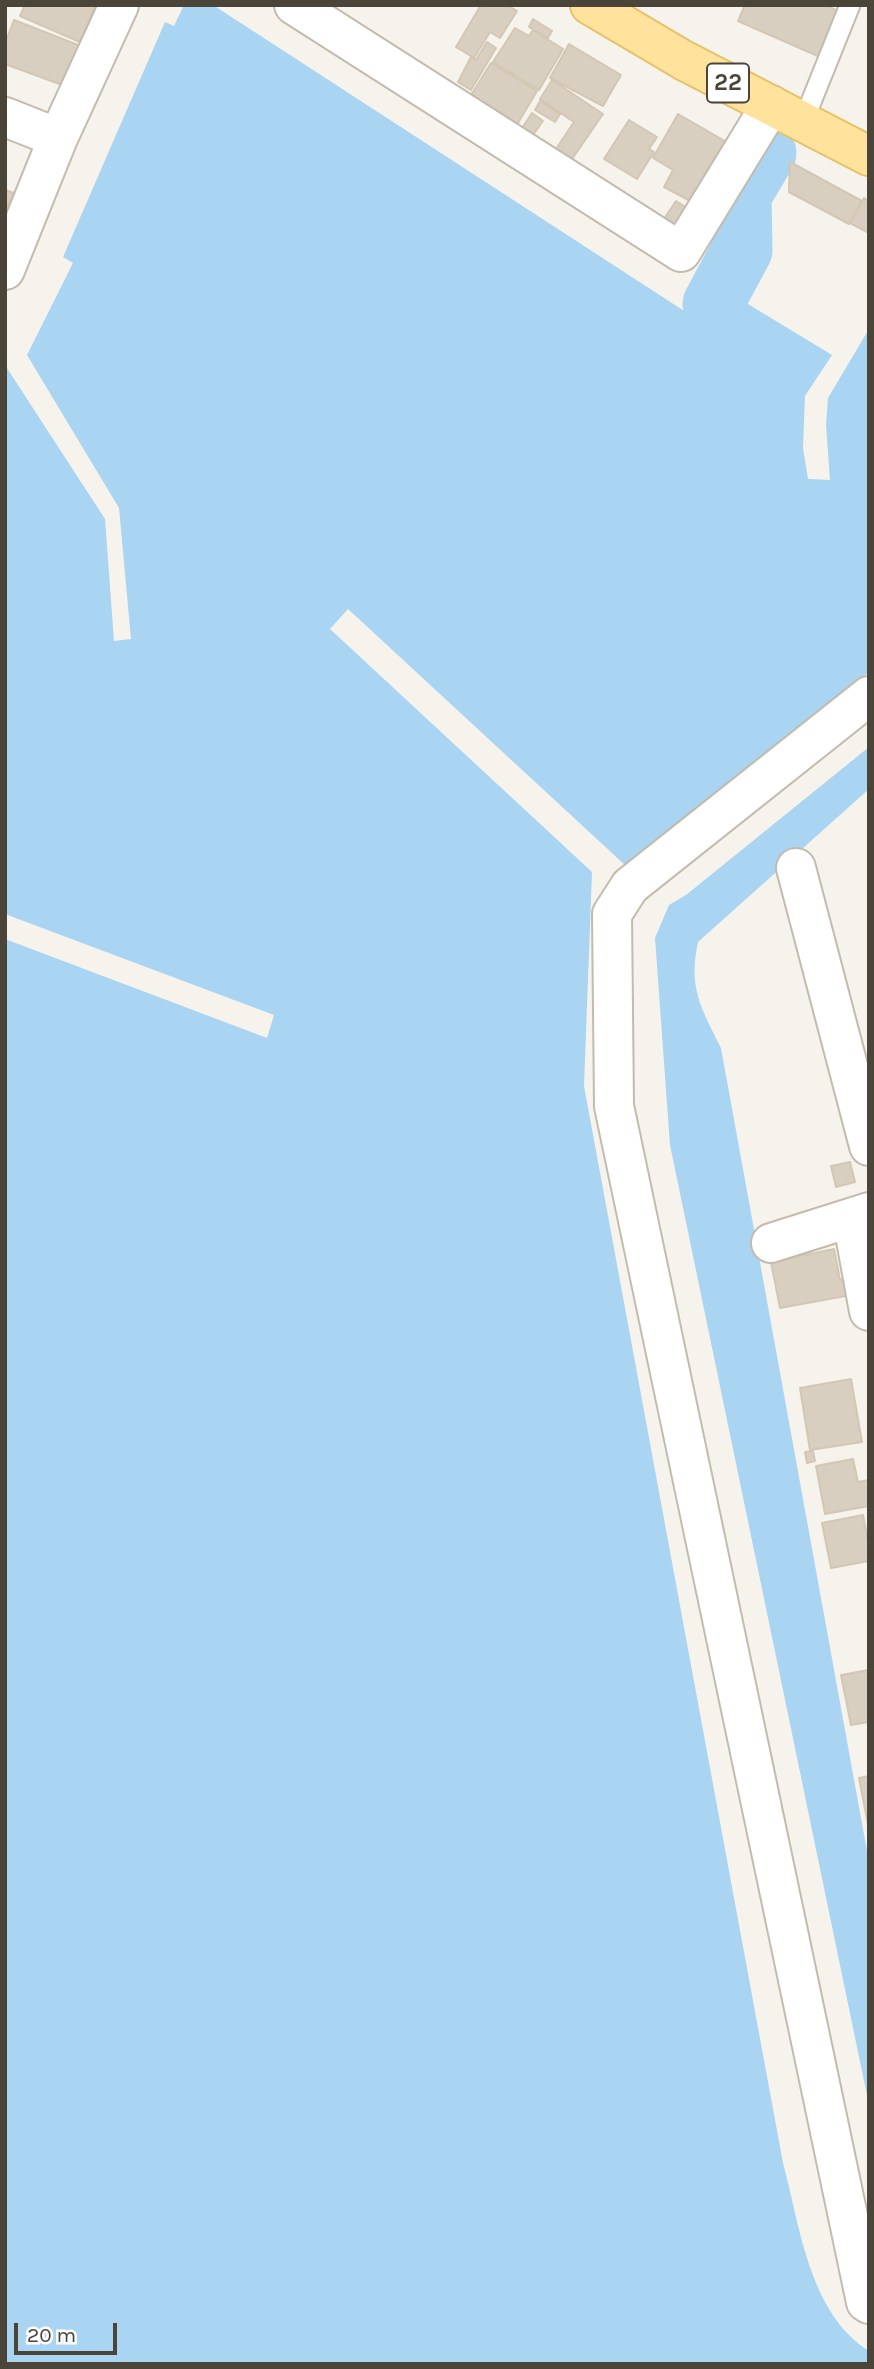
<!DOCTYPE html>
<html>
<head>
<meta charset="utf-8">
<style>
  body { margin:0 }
  #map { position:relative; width:874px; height:2369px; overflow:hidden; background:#f6f3ec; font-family:Karla,sans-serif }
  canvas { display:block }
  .frame { position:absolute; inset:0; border:7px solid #4b4439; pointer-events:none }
  .scale { position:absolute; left:14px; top:2323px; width:103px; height:32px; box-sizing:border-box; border:4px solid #4b4439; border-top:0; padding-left:9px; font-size:21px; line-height:24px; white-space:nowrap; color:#4b4439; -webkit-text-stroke:5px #fff; paint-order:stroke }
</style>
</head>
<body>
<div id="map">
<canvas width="874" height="2369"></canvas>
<div class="frame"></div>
<div class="scale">20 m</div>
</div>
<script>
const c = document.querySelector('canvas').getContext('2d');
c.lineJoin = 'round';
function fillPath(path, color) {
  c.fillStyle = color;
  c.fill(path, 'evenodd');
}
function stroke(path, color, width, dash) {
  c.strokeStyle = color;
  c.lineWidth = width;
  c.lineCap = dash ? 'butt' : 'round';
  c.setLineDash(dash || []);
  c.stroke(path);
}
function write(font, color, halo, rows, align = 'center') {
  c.font = font + ' Karla,sans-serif';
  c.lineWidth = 7;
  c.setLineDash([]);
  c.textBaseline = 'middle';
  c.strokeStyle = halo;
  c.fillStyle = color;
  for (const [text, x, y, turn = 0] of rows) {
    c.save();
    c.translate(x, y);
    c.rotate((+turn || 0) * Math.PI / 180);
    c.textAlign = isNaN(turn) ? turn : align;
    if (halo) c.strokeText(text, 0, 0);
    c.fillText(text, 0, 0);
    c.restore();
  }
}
fillPath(new Path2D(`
  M 184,5 L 213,5 L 695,318 L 710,281 L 832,355 L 805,396 L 803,448 L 808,479 L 830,480 L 826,425 L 828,398 L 869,329 L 869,672 L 626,866 L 348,609 L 330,629 L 592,872 L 584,1086 L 783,2163 C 800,2226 809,2313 869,2351 L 869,2364 L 5,2364 L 5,939 L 267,1038 L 274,1015 L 5,914 L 5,365 L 105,519 L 114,641 L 131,639 L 119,508 L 27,355 L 73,263 L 63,257 L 165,22 L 174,26 Z
  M 869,747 L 869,789 L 698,942 C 688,988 701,1008 721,1048 L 869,1862 L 869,2105 L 670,1145 L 655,938 L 669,905 L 686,895 Z`), '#a9d4f2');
stroke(new Path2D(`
  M 713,304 L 742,250 L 741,195 L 766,153`), '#a9d4f2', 61);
const building = new Path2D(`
  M 25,5 L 96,5 L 80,42 L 20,16 Z
  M 481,5 L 507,5 L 517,11 L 500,38 L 490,32 L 474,58 L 456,47 Z
  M 745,5 L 825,5 L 840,12 L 820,57 L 738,21 Z
  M 533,19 L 552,31 L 548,38 L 529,27 Z
  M 14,20 L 83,47 L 65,86 L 5,64 L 5,43 Z
  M 515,28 L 529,36 L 533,30 L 563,49 L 539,90 L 493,62 Z
  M 487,42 L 496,48 L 471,90 L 458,82 L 471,57 L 476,60 Z
  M 569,44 L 621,75 L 603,106 L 550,78 Z
  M 491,63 L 537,91 L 515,128 L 468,100 Z
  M 552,80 L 603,114 L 570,162 L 554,152 L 574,122 L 540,99 Z
  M 540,101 L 560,114 L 555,122 L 535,110 Z
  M 532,113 L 543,121 L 530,139 L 520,131 Z
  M 678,114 L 730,144 L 696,204 L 664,187 L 673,170 L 653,158 Z
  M 629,120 L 657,137 L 649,149 L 654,152 L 637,179 L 604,159 Z
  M 790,162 L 862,201 L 849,224 L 789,192 Z
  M 5,190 L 14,193 L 5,214 Z
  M 864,198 L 869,201 L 869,233 L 850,223 Z
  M 676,201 L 693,212 L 680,233 L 662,222 Z
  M 850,1162 L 855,1182 L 836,1187 L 831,1166 Z
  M 834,1249 L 840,1280 L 848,1278 L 851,1295 L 780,1308 L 771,1262 Z
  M 851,1379 L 862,1442 L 810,1450 L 800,1388 Z
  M 813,1451 L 815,1461 L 807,1463 L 805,1452 Z
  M 853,1459 L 858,1482 L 869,1480 L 869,1506 L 825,1514 L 816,1466 Z
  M 863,1515 L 869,1547 L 869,1561 L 831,1568 L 822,1523 Z
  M 869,1670 L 869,1722 L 851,1725 L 841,1675 Z
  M 869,1776 L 869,1830 L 859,1778 Z`);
fillPath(building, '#d8cfc1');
stroke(building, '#d3c7b4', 2);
const service = new Path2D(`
  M 803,122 L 850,5`);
const minor = new Path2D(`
  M 294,5 L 681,252 L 771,105
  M 5,117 L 58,138
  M 5,270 L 58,138 L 119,5
  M 869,696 L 630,886 L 612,914 L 614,1106 L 866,2302 L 869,2304
  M 796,868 L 869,1146
  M 852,1218 L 869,1311
  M 771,1243 L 869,1212`);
const primary = new Path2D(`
  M 590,5 L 683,60 L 869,156`);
stroke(service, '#c2bbae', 23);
stroke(minor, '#c2bbae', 42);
stroke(primary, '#e6c16a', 42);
stroke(service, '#fff', 19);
stroke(minor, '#fff', 38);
stroke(primary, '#ffe39c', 38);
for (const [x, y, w] of [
  [728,83,42]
]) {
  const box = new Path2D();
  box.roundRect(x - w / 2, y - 19.5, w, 39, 5);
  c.fillStyle = '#fff';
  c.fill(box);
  stroke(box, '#4b4439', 2);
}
write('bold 23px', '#4b4439', null, [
  ["22",728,83]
]);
</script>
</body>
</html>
